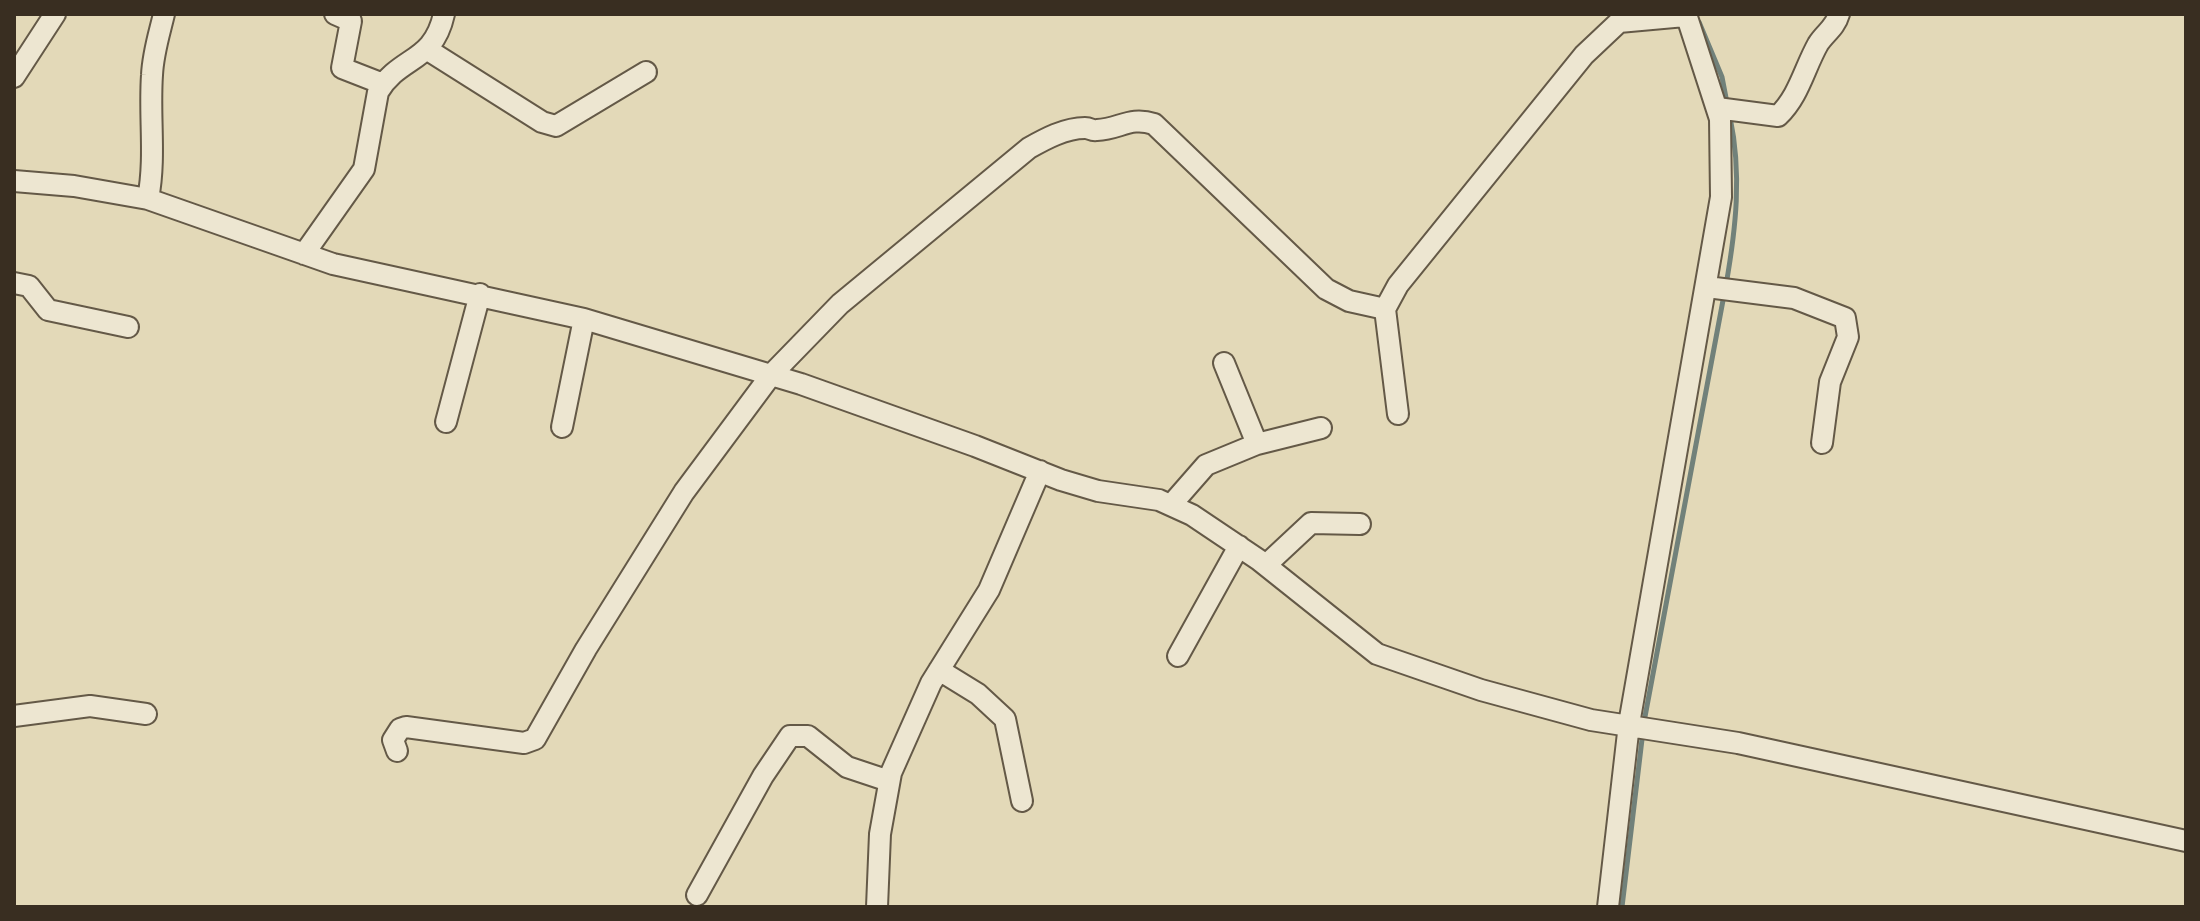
<!DOCTYPE html>
<html>
<head>
<meta charset="utf-8">
<style>
  body { margin:0 }
  #map { position:relative; width:2200px; height:921px; overflow:hidden; background:#e3d9b8; font-family:"Old Standard TT",serif }
  canvas { display:block }
  .frame { position:absolute; inset:0; border:16px solid #392e21; pointer-events:none }
</style>
</head>
<body>
<div id="map">
<canvas width="2200" height="921"></canvas>
<div class="frame"></div>
</div>
<script>
const c = document.querySelector('canvas').getContext('2d');
c.lineJoin = 'round';
function stroke(path, color, width, dash) {
  c.strokeStyle = color;
  c.lineWidth = width;
  c.lineCap = dash ? 'butt' : 'round';
  c.setLineDash(dash || []);
  c.stroke(path);
}
stroke(new Path2D(`
  M 1699,22 L 1722,77 L 1727,103
  M 1726,285 C 1736,228 1742,174 1730,117
  M 1644,722 L 1724,295
  M 1622,907 L 1643,731`), '#71817a', 5);
const minor = new Path2D(`
  M 335,14 L 351,21 L 342,68 L 383,84
  M 428,50 L 542,122 L 556,126 L 646,72
  M 14,77 L 55,14
  M 1717,108 L 1778,116 C 1799,96 1804,69 1818,44 C 1825,33 1835,28 1839,14
  M 14,181 L 74,186 L 148,199 L 333,264 L 584,319 L 801,384 L 975,446 L 1061,480 L 1098,491 L 1159,500 L 1192,515 L 1259,560 L 1377,654 L 1481,690 L 1591,720 L 1738,743 L 2186,841
  M 148,199 C 156,157 149,117 152,75 C 153,53 159,35 164,14
  M 304,254 L 364,169 L 378,92 C 400,55 433,64 444,14
  M 14,283 L 29,286 L 48,310 L 128,327
  M 1707,287 L 1794,298 L 1845,318 L 1848,337 L 1830,382 L 1822,443
  M 1224,363 L 1257,444
  M 1398,414 L 1385,309 L 1398,285 L 1584,55 L 1619,22 L 1685,16
  M 446,422 L 480,294
  M 562,427 L 584,319
  M 1171,505 L 1206,465 L 1257,444 L 1321,428
  M 1266,565 L 1311,523 L 1360,524
  M 1178,656 L 1239,546
  M 939,670 L 978,694 L 1005,719 L 1022,801
  M 14,716 L 90,706 L 146,714
  M 397,751 L 393,740 L 400,729 L 406,727 L 524,743 L 535,739 L 586,649 L 684,492 L 771,375 L 840,304 L 1029,148 C 1045,139 1065,128 1085,128 C 1091,128 1091,131 1097,130 C 1120,129 1130,116 1154,124 L 1326,289 L 1349,301 L 1385,309
  M 697,895 L 763,776 L 790,736 L 808,736 L 847,767 L 889,781
  M 877,907 L 880,834 L 891,773 L 931,683 L 989,590 L 1040,471
  M 1608,907 L 1629,724 L 1721,197 L 1720,119 L 1686,14`);
stroke(minor, '#645947', 24);
stroke(minor, '#ede6d1', 20);
</script>
</body>
</html>
